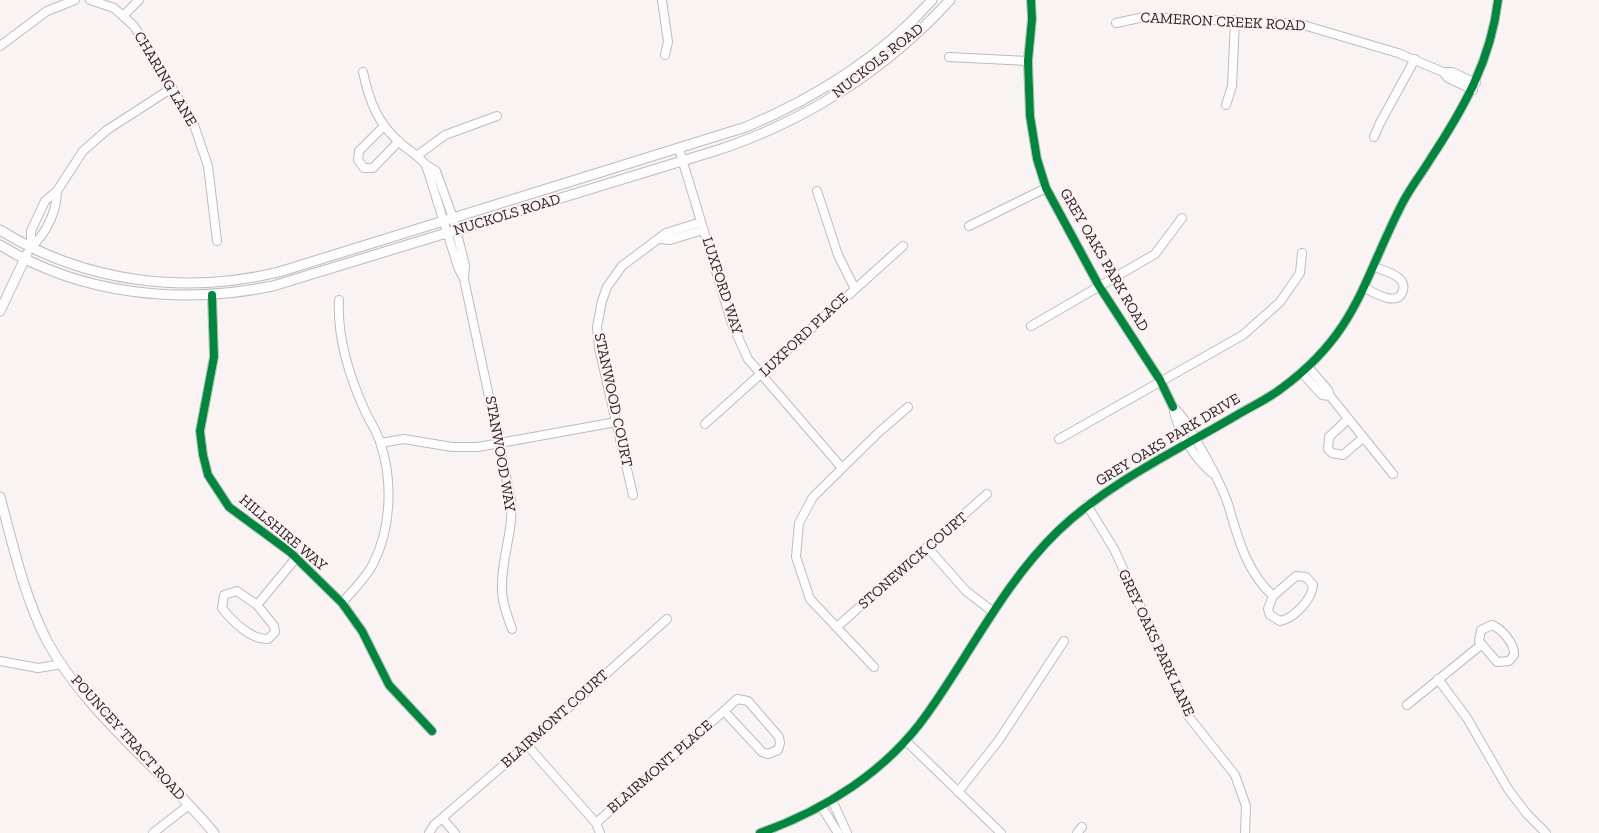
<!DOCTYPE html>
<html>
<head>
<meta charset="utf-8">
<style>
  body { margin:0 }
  canvas { display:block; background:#faf3f4 }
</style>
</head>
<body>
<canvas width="1599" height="833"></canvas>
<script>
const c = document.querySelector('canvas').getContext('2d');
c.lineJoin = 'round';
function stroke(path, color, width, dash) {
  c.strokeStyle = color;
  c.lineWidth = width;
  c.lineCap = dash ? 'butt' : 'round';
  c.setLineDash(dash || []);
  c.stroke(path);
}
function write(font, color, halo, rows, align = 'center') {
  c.font = font + ' "Zilla Slab",serif';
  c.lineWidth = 4;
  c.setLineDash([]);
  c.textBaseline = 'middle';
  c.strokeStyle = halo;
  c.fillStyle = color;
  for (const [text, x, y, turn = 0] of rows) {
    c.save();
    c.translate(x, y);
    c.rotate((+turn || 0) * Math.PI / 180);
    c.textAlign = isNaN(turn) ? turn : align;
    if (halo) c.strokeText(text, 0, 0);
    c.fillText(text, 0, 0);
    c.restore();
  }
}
const minor = new Path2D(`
  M 90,0 L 114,8 L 134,26 L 193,122 L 208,166 L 217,241
  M 662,0 L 668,42 L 665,55
  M 1031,0 L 1032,19 L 1028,61 L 1030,116 L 1037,159 L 1046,188 L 1099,286 L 1160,380 L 1173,407
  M 124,15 L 139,0
  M 1116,23 L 1144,17 L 1300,24 L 1398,53 L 1443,72
  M 0,46 L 47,11 L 75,0
  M 949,57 L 1028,61
  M 363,72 C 369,100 377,122 399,142 C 408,150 418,155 426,165
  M 1473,90 L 1448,78 L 1443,72 L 1452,72 L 1476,83
  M 1226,105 L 1232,86 L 1235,20
  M 384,126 L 359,151 L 358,160 L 364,168 L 373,168 L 399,141
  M 1374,137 L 1380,123 L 1415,59
  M 679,149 L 732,324 L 748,359 L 842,468
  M 418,155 L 445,135 L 497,116
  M 426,165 L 436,171 L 453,218 L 465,265 L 464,279 L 458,267 Z
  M 817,191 L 838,255 L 855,289
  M 969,226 L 1046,188
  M 660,239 L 670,240 L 703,230
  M 31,247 L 31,231 L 45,201 L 57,191 L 83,151 L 107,130 L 172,88
  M 31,247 C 46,234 57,211 57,191
  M 464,279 L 511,500 C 514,529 502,556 502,584 C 501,600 507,615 512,629
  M 1365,288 C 1374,293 1399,308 1403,290 C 1404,286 1403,282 1400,279 C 1394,273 1382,270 1375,267
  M 212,295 L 214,357 L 200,431 L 203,455 L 208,475 L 229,507 L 290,552 L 342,603 L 362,631 L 389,685 L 432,731
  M 339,300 C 337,338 349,376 365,411 C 370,422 378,433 381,445 C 393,482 391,529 373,564 C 366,578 352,591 342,603
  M 1031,326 L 1155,254 L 1182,218
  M 1309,368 L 1328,390 L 1330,396 L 1393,474
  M 1302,373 L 1322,395 L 1330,396
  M 1348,419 L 1329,437 L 1328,449 L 1332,453 L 1343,455 L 1363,438
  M 705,424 L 903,246
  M 1059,439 L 1243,335 L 1280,302 L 1300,273 L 1302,253
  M 381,443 L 404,439 L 452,447 L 478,447 L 616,422
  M 1212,473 C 1194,458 1177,430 1173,407 C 1184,417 1188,426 1195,438 C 1207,459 1220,481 1228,504 C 1238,538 1246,571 1273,596 L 1268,609 L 1270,615 L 1280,621 C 1294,618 1312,600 1313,585 L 1306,577 L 1296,576 L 1273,596
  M 633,495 L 599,348 L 597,327 L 602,301 L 607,287 L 622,266 L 666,233 L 701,222
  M 1087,505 L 1114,549 L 1171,673 L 1189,717 L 1235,775 L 1246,806 L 1245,833
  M 928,548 L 966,591 L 992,611
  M 257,605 L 274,626 L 275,632 L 268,639 C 251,640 232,621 222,608 L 224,595 L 237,591 L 257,605 L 296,558
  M 1492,625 C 1502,629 1515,644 1514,655 L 1509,661 L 1497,662 L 1479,641 L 1481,630 Z
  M 838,626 L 987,494
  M 0,661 L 38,668 L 62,664
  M 874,667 L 810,599 L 796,557 L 799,523 L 813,497 L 878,433 L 908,407
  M 1438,679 L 1467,718 L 1508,789 L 1527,814 L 1546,833
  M 1407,705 L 1481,645
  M 906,741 L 1001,833
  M 527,745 L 596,823 L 600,833
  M 958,792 L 999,740 L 1064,641
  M 832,800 L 847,833
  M 821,806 L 838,833
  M 442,818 L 455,833
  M 596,823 L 724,711 L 762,752 L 768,754 L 778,750 L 780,743 L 779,737 L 748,701 L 737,699 L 724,711
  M 153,833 L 189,805
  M 429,833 L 434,825 L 527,745 L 667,619
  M 760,833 C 825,810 887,771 927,714 C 971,653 1003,584 1058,531 C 1108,483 1178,450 1237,415 C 1252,406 1268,399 1282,388 C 1358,332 1363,279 1403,202 C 1411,187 1422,173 1431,158 C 1464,108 1491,60 1498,0
  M 1077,833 L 1082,827`);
const major = new Path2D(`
  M 0,230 C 83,282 184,295 279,272 L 746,127 C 815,98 882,56 932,0
  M 0,245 C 81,295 181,305 273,286 L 718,150 C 806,121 887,69 950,0
  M 0,311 L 27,254
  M 0,497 C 13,545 24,596 47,641 C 86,713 162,770 214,833`);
stroke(minor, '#c0bbbc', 10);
stroke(major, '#c0bbbc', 11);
stroke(minor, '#fefdfd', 8);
stroke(major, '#fefdfd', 9);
stroke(new Path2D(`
  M 1031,0 L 1032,19 L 1028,61 L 1030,116 L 1037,159 L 1046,188 L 1099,286 L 1160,380 L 1173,407
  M 212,295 L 214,357 L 200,431 L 203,455 L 208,475 L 229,507 L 290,552 L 342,603 L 362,631 L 389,685 L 432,731
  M 760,833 C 825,810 887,771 927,714 C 971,653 1003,584 1058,531 C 1108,483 1178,450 1237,415 C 1252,406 1268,399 1282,388 C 1358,332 1363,279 1403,202 C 1411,187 1422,173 1431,158 C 1464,108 1491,60 1498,0`), '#00873e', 8);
write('15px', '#282324', '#fdf0f2', [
  ["CAMERON CREEK ROAD",1223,22,3],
  ["NUCKOLS ROAD",878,61,-38],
  ["CHARING LANE",165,79,59],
  ["NUCKOLS ROAD",507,215,-17],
  ["GREY OAKS PARK ROAD",1104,260,60],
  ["LUXFORD WAY",722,286,72],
  ["LUXFORD PLACE",804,335,-43],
  ["STANWOOD COURT",613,400,78],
  ["GREY OAKS PARK DRIVE",1168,440,-31],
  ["STANWOOD WAY",500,454,80],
  ["HILLSHIRE WAY",283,533,40],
  ["STONEWICK COURT",913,561,-41],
  ["GREY OAKS PARK LANE",1156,643,65],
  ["BLAIRMONT COURT",555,719,-42],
  ["POUNCEY TRACT ROAD",128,738,48],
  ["BLAIRMONT PLACE",660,767,-41]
]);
</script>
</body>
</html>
